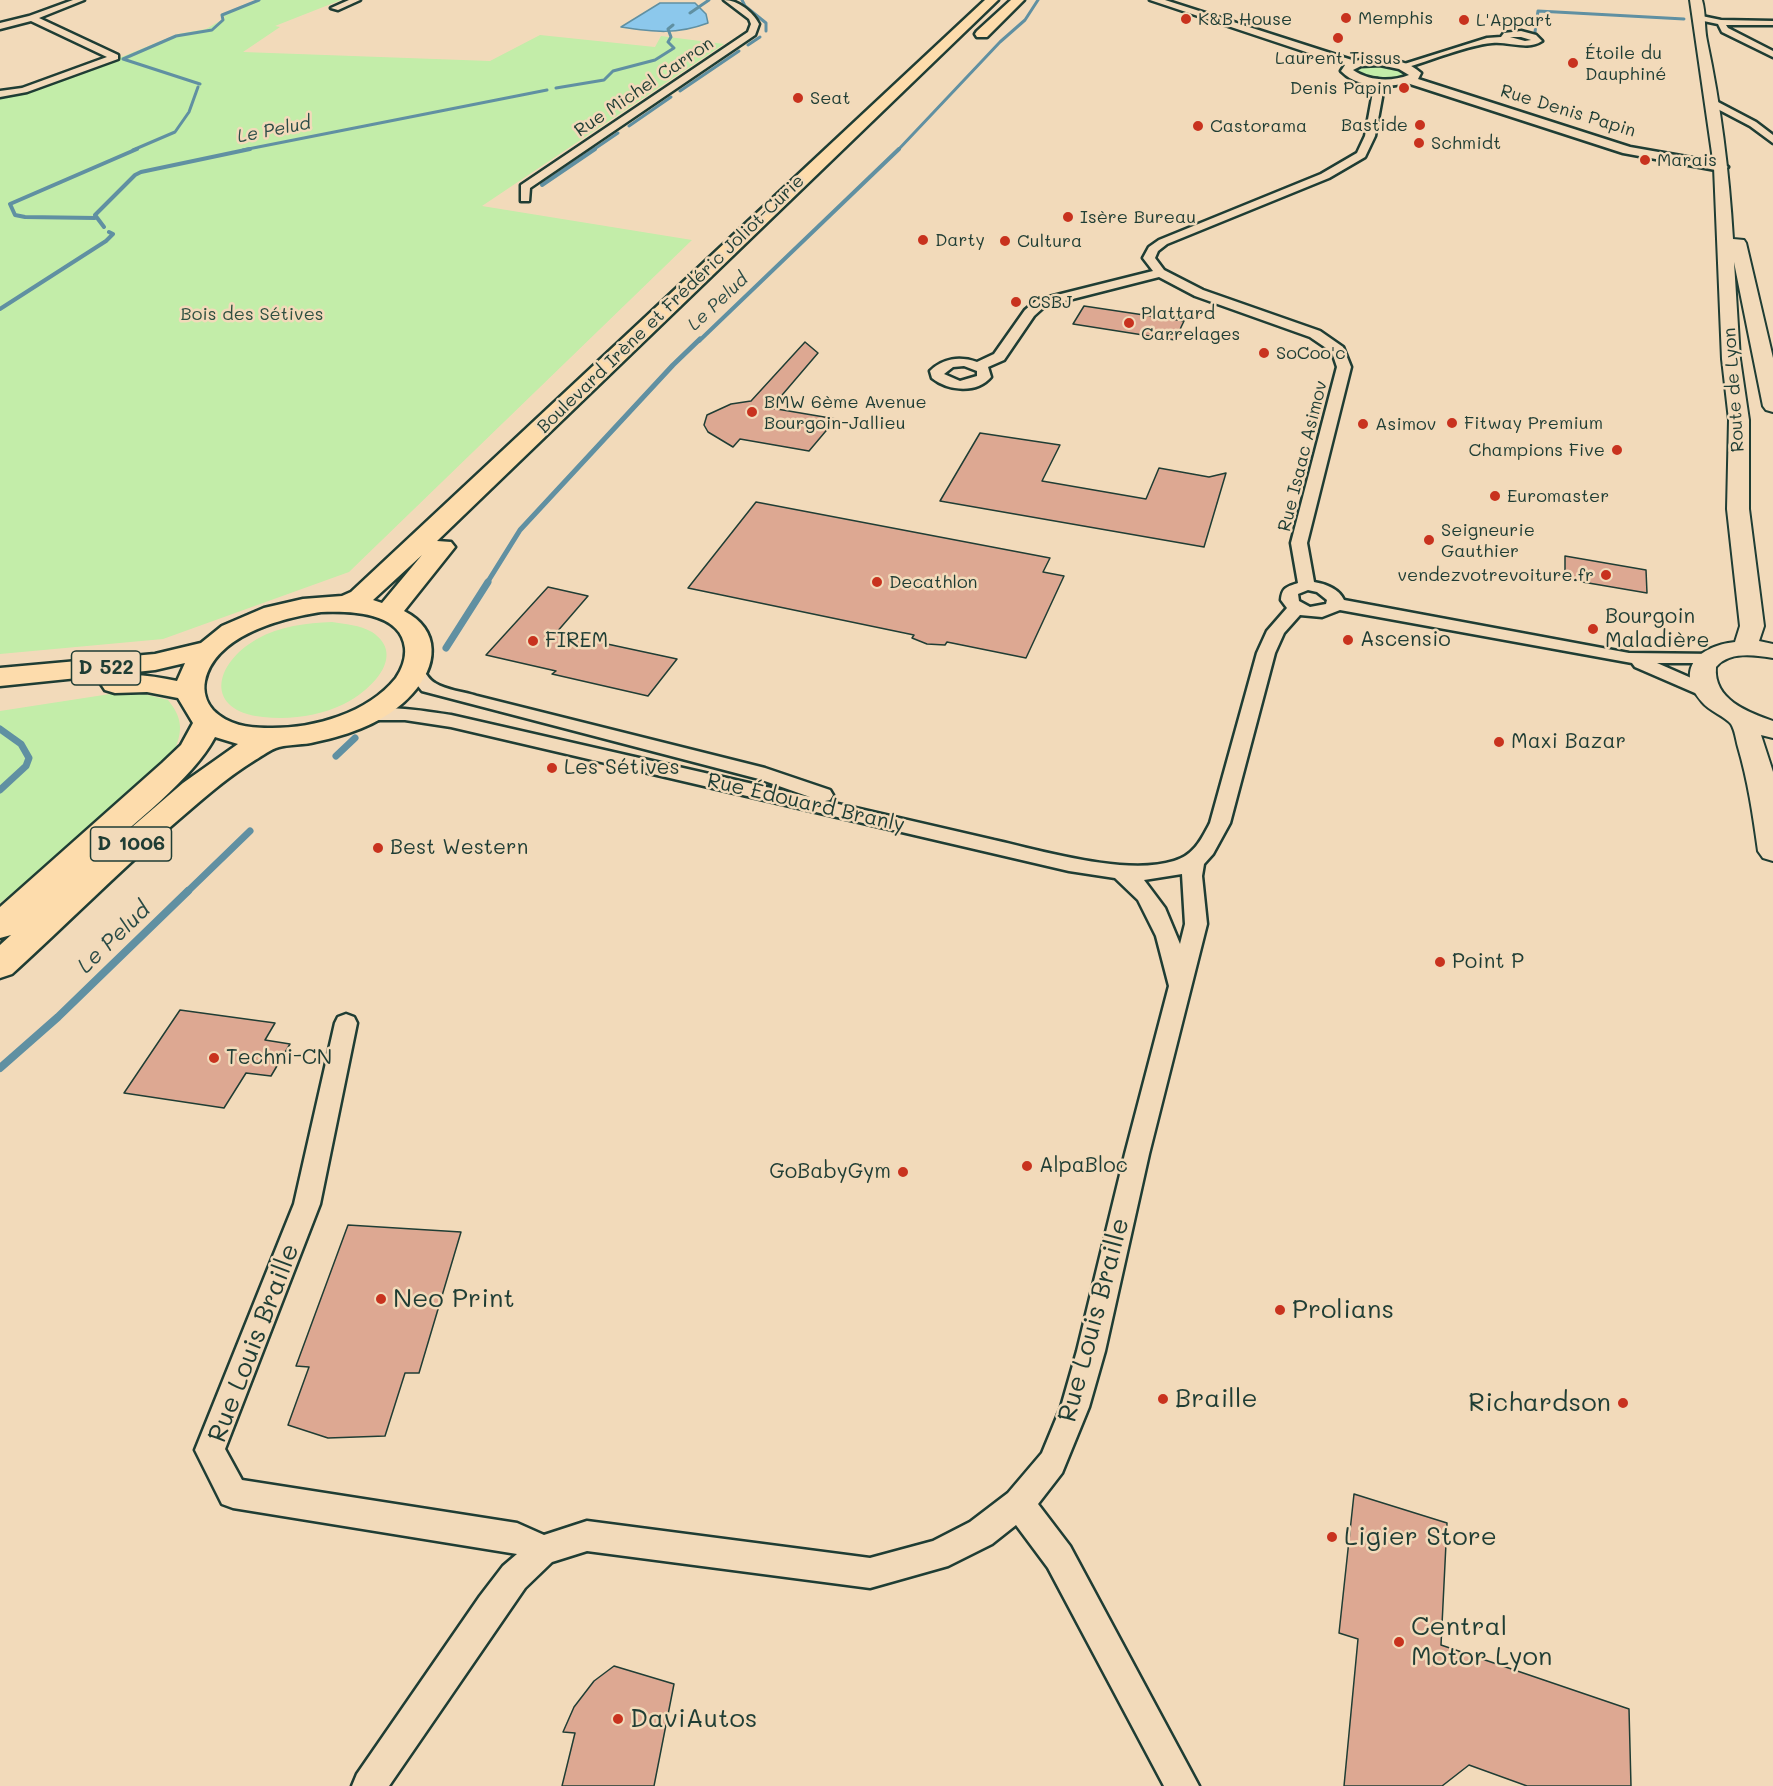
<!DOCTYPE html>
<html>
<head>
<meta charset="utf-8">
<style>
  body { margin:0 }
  canvas { display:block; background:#f2daba }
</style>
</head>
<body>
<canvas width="1773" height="1786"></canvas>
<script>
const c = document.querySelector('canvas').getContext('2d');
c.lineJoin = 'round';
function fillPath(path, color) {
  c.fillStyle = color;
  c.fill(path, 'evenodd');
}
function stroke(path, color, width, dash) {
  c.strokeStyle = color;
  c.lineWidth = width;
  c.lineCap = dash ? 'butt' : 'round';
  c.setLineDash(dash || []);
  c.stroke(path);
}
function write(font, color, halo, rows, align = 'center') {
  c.font = font + ' Mali,sans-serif';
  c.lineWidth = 5;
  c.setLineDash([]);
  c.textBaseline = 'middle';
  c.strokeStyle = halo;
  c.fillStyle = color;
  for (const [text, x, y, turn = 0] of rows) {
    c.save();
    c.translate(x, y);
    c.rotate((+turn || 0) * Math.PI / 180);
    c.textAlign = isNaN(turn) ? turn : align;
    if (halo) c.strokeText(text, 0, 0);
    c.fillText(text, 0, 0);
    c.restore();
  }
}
fillPath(new Path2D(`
  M 260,0 L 341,0 L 275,26 L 280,27 L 243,52 L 490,61 L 540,35 L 655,47 L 661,36 L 724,44 L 482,206 L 692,240 L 349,572 L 163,639 L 0,654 L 0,94 L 24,90 L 124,56 L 178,34 L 206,29 L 225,18 L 223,15 Z
  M 1377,65 L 1401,69 L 1406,73 L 1406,77 C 1390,82 1371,81 1357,72 L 1358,68 Z
  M 332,622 C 345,624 360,625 372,632 C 408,656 369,692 344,704 C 319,716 291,720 263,717 C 204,711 213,664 257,639 C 280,626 306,623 332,622 Z
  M 110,694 L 144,694 L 168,700 C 182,717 183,730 175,749 L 89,830 L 0,903 L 0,711 Z`), '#c3eda9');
const water = new Path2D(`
  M 660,3 L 695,3 L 706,14 L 708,23 C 676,35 654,32 621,27 Z`);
fillPath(water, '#8cc8ec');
stroke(water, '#6090a2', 1.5);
stroke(new Path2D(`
  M 742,0 L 745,6 L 766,23 L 766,31
  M 690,13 L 709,0
  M 1535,32 L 1538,11 L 1684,19
  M 748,45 L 760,37
  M 200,84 L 123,59 L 176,36 L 212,30 L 223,20 L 222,15 L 259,0
  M 556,88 L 604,80 L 613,71 L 655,60 L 674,48 L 668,42 L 671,37 L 668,29 L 673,25
  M 680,91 L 739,51
  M 629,126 L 671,97
  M 133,150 L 175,132 L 189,112 L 198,87
  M 243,150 L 547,90
  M 593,150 L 618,133
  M 898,150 L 1000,42 L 1025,20 L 1038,0`), '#6090a2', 3);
stroke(new Path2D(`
  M 542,185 L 595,149
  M 95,218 L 25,217 L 15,215 L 10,204 L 137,149
  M 104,227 L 95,215 L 135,175 L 141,172 L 250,149
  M 0,309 L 106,241 L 113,234 L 109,232
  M 699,341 L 899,149`), '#6090a2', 4);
stroke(new Path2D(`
  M 487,583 L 520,530 L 673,365 L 700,339`), '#6090a2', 5);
stroke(new Path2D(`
  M 446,648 L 488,582
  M 0,729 L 21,744 L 29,758 L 26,766 L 0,790
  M 336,756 L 355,738
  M 187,892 L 250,831`), '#6090a2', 7);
stroke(new Path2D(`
  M 0,1068 L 58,1017 L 188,891`), '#6090a2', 8);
const building = new Path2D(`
  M 1084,306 L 1184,321 L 1175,340 L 1073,324 Z
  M 805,342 L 818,353 L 771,408 L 836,419 L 809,451 L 740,439 L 733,447 L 708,432 L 704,425 L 707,415 L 731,404 L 751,401 Z
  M 980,433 L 1060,445 L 1042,481 L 1146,499 L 1159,468 L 1209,477 L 1226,473 L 1204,547 L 940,501 Z
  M 756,502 L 1050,558 L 1043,572 L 1064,576 L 1026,658 L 947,642 L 945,645 L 927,644 L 912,638 L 914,635 L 688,588 Z
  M 1565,556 L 1646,570 L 1647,593 L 1565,579 Z
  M 548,587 L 588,596 L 556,633 L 677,659 L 648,696 L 552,674 L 556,671 L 486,655 Z
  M 180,1010 L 275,1023 L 265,1040 L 290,1044 L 271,1076 L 246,1073 L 224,1108 L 124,1093 Z
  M 348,1225 L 461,1232 L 419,1373 L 405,1373 L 385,1436 L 328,1438 L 288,1425 L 309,1367 L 296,1366 Z
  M 1354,1494 L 1447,1523 L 1441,1645 L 1629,1709 L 1631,1786 L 1527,1786 L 1469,1765 L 1442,1786 L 1344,1786 L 1358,1639 L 1339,1633 Z
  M 614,1666 L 674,1684 L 654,1786 L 562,1786 L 575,1733 L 563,1732 L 574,1707 L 594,1681 Z`);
fillPath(building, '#dda892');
stroke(building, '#1f3d34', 1.5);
const minor = new Path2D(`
  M 73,0 L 84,0 L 39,18 L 118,55 L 118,59 L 27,92 L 0,97 L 0,91 L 22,88 L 107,57 L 31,21 L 0,29 L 0,23 L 29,16 Z
  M 349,0 L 360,0 L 338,10 L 331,8 Z
  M 724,0 C 738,0 753,12 759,24 L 755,35 L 530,188 L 529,201 L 521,201 L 521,185 L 748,32 L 751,24 L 749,19 Z
  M 1697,15 L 1721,20 L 1773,21 L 1773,25 L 1726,25 L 1728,28 L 1773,51 L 1773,57 L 1722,32 L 1718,24 L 1694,19 L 1694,15 Z
  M 1521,31 L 1536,35 L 1542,41 C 1527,51 1509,41 1492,43 C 1468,45 1429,61 1405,68 L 1398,66 L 1487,38 L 1501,37 L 1504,33 ZM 1510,37 L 1521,37 L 1531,40 L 1525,41 Z
  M 1377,79 L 1382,82 L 1383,92 L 1375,136 L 1365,157 L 1329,178 L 1167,244 L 1158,251 L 1155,258 L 1164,270 L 1203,290 L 1320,331 L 1343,347 L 1351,367 L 1307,543 L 1314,582 C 1326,584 1339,589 1344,600 L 1629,653 L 1716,654 L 1719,658 L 1716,662 L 1710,663 L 1657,663 L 1714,688 L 1717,692 L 1714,696 L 1702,696 L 1635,667 L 1632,663 L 1340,610 L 1322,617 L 1300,615 L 1284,633 L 1275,653 L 1230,823 L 1213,854 L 1204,864 L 1202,876 L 1207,924 L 1149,1154 L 1105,1351 L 1089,1407 L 1062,1473 L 1038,1504 L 1070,1546 L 1199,1786 L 1164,1786 L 1048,1568 L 1016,1525 L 992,1544 L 948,1566 L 870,1588 L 587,1551 L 552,1562 L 525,1588 L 389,1786 L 352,1786 L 357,1774 L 480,1596 L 503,1566 L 517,1554 L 233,1508 L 222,1504 L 195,1450 L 294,1204 L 335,1023 L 338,1017 L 346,1014 L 354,1017 L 357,1023 L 320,1204 L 225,1449 L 242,1480 L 517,1523 L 544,1535 L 587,1521 L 870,1558 L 933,1541 L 970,1522 L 1008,1493 L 1042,1453 L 1061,1407 L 1077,1351 L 1125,1154 L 1169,986 L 1156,936 L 1138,900 L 1115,878 L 1069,871 L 451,727 L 405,720 L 358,720 L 356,716 L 358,712 C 389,704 421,711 451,715 L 810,797 L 759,779 L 422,691 L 406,671 L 409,667 C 425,663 424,677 435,683 C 446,690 465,692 477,696 L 765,768 L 830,790 L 833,795 L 830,800 L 825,801 C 882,814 938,827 994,840 C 1043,851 1126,876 1174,861 C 1194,855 1201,840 1210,823 L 1257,653 L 1267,631 L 1287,608 L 1281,600 C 1282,587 1287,587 1298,583 L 1291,543 L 1337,367 L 1332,352 L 1310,337 L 1195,296 L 1159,277 L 1045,306 L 1034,316 L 1004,360 L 988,367 L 991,377 C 977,394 948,391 932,378 L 930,371 C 943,358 960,356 977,362 L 994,354 L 1025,310 L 1037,300 L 1153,271 L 1143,258 L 1149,247 L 1159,240 L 1321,174 L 1357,153 L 1365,136 L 1373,92 L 1372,82 ZM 964,366 L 977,371 L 977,376 L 960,381 L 944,374 L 953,367 ZM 1308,590 L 1317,592 L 1327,600 L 1326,604 L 1310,607 L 1299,601 L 1298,594 ZM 1182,874 L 1185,924 L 1180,944 L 1165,908 L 1144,880 Z
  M 1710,101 L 1716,101 L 1756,122 L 1773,135 L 1773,143 L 1750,126 L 1710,105 Z`);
const tertiary = new Path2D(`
  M 1150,0 L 1165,0 L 1355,61 C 1375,56 1405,58 1421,73 L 1418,79 L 1630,147 L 1721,163 L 1728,167 L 1721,171 L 1623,153 L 1407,83 C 1386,88 1357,88 1341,71 L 1345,65 ZM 1380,65 L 1399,69 L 1409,75 C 1391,82 1369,81 1353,70 L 1361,66 Z`);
const secondary = new Path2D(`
  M 1690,0 L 1702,0 C 1706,13 1704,27 1707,41 C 1721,107 1729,172 1733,239 L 1744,240 L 1746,243 L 1773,358 L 1773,412 L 1766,410 L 1763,406 L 1734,262 L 1740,359 L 1749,420 L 1749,509 L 1764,626 L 1759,641 L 1773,644 L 1773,658 C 1755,655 1729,651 1716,667 C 1713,699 1747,712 1773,721 L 1773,738 L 1761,735 L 1773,772 L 1773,861 L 1763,858 L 1758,851 C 1753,815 1748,781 1738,747 C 1736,740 1735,730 1731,724 C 1726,717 1709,711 1702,702 C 1674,669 1699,646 1735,642 L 1740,626 L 1727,509 L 1729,420 L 1722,359 L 1714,167 Z`);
const primary = new Path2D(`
  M 985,0 L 998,0 L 437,541 L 451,542 L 455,547 L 404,611 C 441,630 438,666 412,694 C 388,721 350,735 315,742 C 304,745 291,744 279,747 C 271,749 262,756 255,760 C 224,779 197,804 169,828 C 115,875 65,926 12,974 L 0,978 L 0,945 L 11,935 L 0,938 L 0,907 L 162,763 L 181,745 L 193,723 L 178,698 L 147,692 L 115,693 L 105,690 L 101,684 L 105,678 C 130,672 153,676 177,681 L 185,663 L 155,670 L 0,686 L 0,668 L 155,654 L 201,643 L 222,626 L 264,608 L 303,599 L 342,596 L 351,592 ZM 422,555 L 382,603 L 373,600 ZM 321,612 C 348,611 401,611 405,648 C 406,658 402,669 396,678 C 367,714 312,729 268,728 C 248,728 228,725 213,710 C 206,702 203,691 205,681 C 215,635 282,618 321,612 ZM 215,737 L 238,744 L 183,783 L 96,858 C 131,825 193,779 215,737 Z
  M 1011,0 L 1024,0 L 987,37 L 977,37 L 975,34 L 977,31 Z`);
stroke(minor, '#1f3d34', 5);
stroke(tertiary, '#1f3d34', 5);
stroke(secondary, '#1f3d34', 4);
stroke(primary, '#1f3d34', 5);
fillPath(minor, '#f2daba');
fillPath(tertiary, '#f2daba');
fillPath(secondary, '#f2daba');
fillPath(primary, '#fddcac');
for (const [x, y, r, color] of [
  [1346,18,6,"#c8321e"],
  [1186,19,6,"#c8321e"],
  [1464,20,6,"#c8321e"],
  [1338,38,6,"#c8321e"],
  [1573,63,6,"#c8321e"],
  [1404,88,6,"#c8321e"],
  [798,98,6,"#c8321e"],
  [1420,125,6,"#c8321e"],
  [1198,126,6,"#c8321e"],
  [1419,143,6,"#c8321e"],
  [1645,160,6,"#c8321e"],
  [1068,217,6,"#c8321e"],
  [923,240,6,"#c8321e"],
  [1005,241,6,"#c8321e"],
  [1016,302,6,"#c8321e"],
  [1129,323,6,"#c8321e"],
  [1264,353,6,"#c8321e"],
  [752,412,6,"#c8321e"],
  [1452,423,6,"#c8321e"],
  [1363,424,6,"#c8321e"],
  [1617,450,6,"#c8321e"],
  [1495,496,6,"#c8321e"],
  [1429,540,6,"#c8321e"],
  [1606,575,6,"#c8321e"],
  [877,582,6,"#c8321e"],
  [1593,629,6,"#c8321e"],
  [1348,640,6,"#c8321e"],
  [533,641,6,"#c8321e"],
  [1499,742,6,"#c8321e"],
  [552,768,6,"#c8321e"],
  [378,848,6,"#c8321e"],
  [1440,962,6,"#c8321e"],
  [214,1058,6,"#c8321e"],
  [1027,1166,6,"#c8321e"],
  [903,1172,6,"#c8321e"],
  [381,1299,6,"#c8321e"],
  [1280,1310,6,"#c8321e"],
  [1163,1399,6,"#c8321e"],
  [1623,1403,6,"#c8321e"],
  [1332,1537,6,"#c8321e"],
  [1399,1642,6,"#c8321e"],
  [618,1719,6,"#c8321e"]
]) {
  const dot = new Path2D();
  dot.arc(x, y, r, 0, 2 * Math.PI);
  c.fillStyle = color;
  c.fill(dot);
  stroke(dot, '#f2daba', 2);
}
write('18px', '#1f3d34', '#f2daba', [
  ["Memphis",1358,18],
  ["K&B House",1198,19],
  ["L'Appart",1476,20],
  ["Étoile du",1585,53],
  ["Dauphiné",1585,74],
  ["Laurent Tissus",1338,58,"center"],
  ["Denis Papin",1392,88,"right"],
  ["Seat",810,98],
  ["Bastide",1408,125,"right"],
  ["Castorama",1210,126],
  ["Schmidt",1431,143],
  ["Marais",1657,160],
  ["Isère Bureau",1080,217],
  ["Darty",935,240],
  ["Cultura",1017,241],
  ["CSBJ",1028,302],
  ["Plattard",1141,313],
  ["Carrelages",1141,334],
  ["SoCoo'c",1276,353],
  ["BMW 6ème Avenue",764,402],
  ["Bourgoin-Jallieu",764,423],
  ["Fitway Premium",1464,423],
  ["Asimov",1375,424],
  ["Champions Five",1605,450,"right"],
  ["Euromaster",1507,496],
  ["Seigneurie",1441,530],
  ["Gauthier",1441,551],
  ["vendezvotrevoiture.fr",1594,575,"right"],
  ["Decathlon",889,582]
], 'left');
write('18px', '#1f3d34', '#f2daba', [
  ["Rue Michel Carron",644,87,-34],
  ["Rue Denis Papin",1568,111,17],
  ["Boulevard Irène et Frédéric Joliot-Curie",671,304,-44],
  ["Route de Lyon",1734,390,-94],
  ["Rue Isaac Asimov",1303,456,-76]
]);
write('italic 18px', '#2a4b46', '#f2daba', [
  ["Le Pelud",274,130,-11],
  ["Le Pelud",718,302,-43]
]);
write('18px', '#2f4f40', '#f2daba', [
  ["Bois des Sétives",252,314]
]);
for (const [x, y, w] of [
  [106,668,69],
  [131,844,81]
]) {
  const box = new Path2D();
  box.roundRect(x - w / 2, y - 17, w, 34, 4.5);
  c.fillStyle = '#f2daba';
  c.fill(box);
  stroke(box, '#1f3d34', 1.5);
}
write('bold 20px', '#1f3d34', null, [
  ["D 522",106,668],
  ["D 1006",131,844]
]);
write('21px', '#1f3d34', '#f2daba', [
  ["Bourgoin",1605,617],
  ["Maladière",1605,641],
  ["Ascensio",1360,640],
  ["FIREM",545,641],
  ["Maxi Bazar",1511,742],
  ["Les Sétives",564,768],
  ["Best Western",390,848],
  ["Point P",1452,962],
  ["Techni-CN",226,1058],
  ["AlpaBloc",1039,1166],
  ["GoBabyGym",891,1172,"right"]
], 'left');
write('21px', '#1f3d34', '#f2daba', [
  ["Rue Édouard Branly",806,803,13]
]);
write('italic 22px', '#2a4b46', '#f2daba', [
  ["Le Pelud",114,938,-44]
]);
write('26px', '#1f3d34', '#f2daba', [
  ["Neo Print",393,1299],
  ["Prolians",1292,1310],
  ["Braille",1175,1399],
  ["Richardson",1611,1403,"right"],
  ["Ligier Store",1344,1537],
  ["Central",1411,1627],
  ["Motor Lyon",1411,1657],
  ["DaviAutos",630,1719]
], 'left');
write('26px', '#1f3d34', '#f2daba', [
  ["Rue Louis Braille",1094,1320,-75],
  ["Rue Louis Braille",254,1343,-69]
]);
</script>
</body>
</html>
